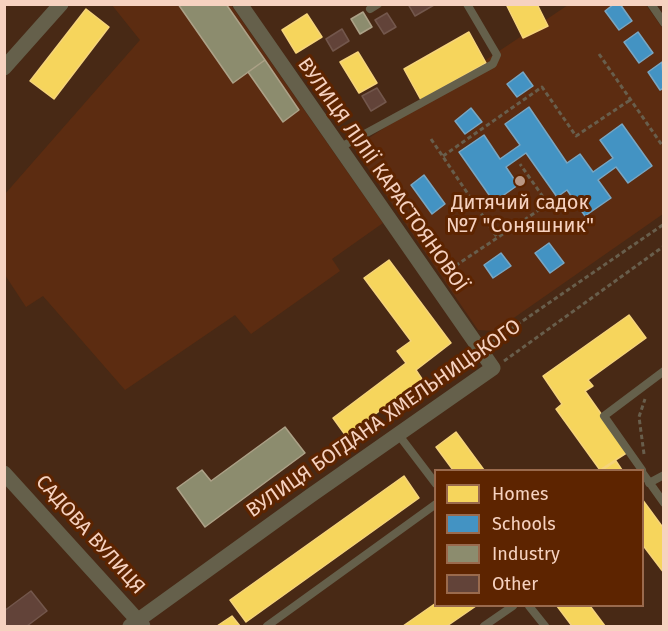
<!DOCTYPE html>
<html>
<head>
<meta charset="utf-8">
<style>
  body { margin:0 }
  #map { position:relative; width:668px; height:631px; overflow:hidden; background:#482915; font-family:"Fira Sans",sans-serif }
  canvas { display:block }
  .frame { position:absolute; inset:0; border:6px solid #f6d2c0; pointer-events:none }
  .legend { position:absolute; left:434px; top:469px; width:210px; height:138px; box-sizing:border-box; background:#5d2400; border:2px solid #9a6a4d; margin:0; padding:8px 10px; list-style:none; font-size:18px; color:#f6d2c0 }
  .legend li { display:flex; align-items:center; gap:12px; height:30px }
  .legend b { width:30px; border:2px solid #9a6a4d }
</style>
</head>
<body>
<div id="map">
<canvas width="668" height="631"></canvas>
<div class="frame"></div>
<ul class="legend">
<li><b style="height:16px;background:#f6d55c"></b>Homes</li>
<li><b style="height:16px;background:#4393c3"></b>Schools</li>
<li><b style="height:16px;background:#8c8c6e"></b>Industry</li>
<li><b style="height:16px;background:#624339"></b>Other</li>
</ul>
</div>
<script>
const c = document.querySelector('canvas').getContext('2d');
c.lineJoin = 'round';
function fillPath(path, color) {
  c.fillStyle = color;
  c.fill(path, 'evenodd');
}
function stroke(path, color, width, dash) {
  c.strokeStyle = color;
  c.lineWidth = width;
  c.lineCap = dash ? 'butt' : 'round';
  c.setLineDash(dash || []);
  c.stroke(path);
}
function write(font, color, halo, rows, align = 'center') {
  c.font = font + ' "Fira Sans",sans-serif';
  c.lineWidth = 6;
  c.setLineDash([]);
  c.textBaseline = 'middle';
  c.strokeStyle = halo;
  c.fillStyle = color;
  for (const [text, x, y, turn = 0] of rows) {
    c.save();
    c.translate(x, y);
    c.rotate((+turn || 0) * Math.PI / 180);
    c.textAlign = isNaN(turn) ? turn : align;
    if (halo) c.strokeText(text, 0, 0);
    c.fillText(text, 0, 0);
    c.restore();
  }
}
fillPath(new Path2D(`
  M 112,5 L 231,5 L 383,223 L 332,259 L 340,271 L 251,334 L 235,315 L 125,390 L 43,296 L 26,307 L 5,275 L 5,194 L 140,40 Z
  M 568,5 L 646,5 L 663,29 L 663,214 L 495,331 L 478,330 L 354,148 Z`), '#5c2c11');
const homes = new Path2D(`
  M 506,4 L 537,4 L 548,26 L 523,38 Z
  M 86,9 L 109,27 L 54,99 L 30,81 Z
  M 307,14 L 322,37 L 296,53 L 282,30 Z
  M 469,32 L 486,63 L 421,100 L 404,69 Z
  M 358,52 L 377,83 L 359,93 L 340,62 Z
  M 389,260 L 451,343 L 416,370 L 422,379 L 346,436 L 333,418 L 406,363 L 397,351 L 411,341 L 364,278 Z
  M 629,315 L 646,338 L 588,380 L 593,386 L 585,391 L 628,452 L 600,470 L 556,409 L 562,404 L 543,376 Z
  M 456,432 L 484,470 L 453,470 L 436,447 Z
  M 616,461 L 622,470 L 602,470 Z
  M 404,476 L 419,498 L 246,622 L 230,600 Z
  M 642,499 L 664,529 L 664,573 L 642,544 Z
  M 436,603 L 436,606 L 476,606 L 447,626 L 403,626 Z
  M 557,606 L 590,606 L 605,626 L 572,626 Z
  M 232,616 L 240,626 L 217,626 Z`);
fillPath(homes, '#f6d55c');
stroke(homes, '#f6d47a', 1.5);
const schools = new Path2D(`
  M 614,4 L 620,4 L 632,21 L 619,30 L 605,11 Z
  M 638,32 L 653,53 L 639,63 L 624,42 Z
  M 662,62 L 664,88 L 660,90 L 648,72 Z
  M 523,72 L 533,86 L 517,97 L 507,84 Z
  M 529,107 L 567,163 L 580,154 L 593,172 L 613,158 L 600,140 L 622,124 L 652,166 L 628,183 L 616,167 L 598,180 L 611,198 L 585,216 L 567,190 L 557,197 L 526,153 L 506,167 L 518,185 L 494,202 L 459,152 L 484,135 L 500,159 L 520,145 L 505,124 Z
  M 471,108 L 482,122 L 465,134 L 455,121 Z
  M 424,175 L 445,204 L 432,214 L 411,185 Z
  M 549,243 L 564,263 L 550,273 L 535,253 Z
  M 501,253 L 511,266 L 493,278 L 484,265 Z`);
fillPath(schools, '#4393c3');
stroke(schools, '#79a6c2', 1.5);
const industry = new Path2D(`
  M 178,4 L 226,4 L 265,60 L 233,83 Z
  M 363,12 L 372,27 L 360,34 L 351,19 Z
  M 265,60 L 299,110 L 283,122 L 248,72 Z
  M 285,427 L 305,453 L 205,527 L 177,488 L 202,470 L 211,481 Z`);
fillPath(industry, '#8c8c6e');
stroke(industry, '#aca187', 1.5);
const building = new Path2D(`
  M 408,4 L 434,4 L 434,5 L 415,16 Z
  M 387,13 L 396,27 L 384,34 L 375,20 Z
  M 342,29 L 349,41 L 333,51 L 326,39 Z
  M 377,88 L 386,102 L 371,111 L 362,96 Z
  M 31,591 L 47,611 L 27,626 L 4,626 L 4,611 Z`);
fillPath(building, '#624339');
stroke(building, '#73574c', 1.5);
stroke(new Path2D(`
  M 599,54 L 664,148
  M 431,139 L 497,237
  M 443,156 L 542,87 L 576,136 L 630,100
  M 443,274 L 548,204 L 520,164
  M 492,342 L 664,224
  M 504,361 L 664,246
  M 644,454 L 639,417 L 645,399`), '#685e4c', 3, [4.5, 3]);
stroke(new Path2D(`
  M 651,4 L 664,23
  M 370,9 L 378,4
  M 339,148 L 493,64 L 497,55 L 467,4
  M 398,434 L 436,484
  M 642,470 L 604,416 L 664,371
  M 642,472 L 664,503
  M 649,483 L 664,475
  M 529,606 L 545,626
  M 267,626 L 436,504
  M 484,626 L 513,606`), '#65604b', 8);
stroke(new Path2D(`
  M 4,68 L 61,4
  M 4,473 L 143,626
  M 130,626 L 310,496 L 493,368 L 240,4`), '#65604b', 15);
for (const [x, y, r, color] of [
  [520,181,6,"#b99784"]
]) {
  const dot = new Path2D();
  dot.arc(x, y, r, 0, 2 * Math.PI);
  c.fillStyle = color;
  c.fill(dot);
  stroke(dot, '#5d2400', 2);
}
write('20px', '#f6d2c0', '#5d2400', [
  ["ВУЛИЦЯ ЛІЛІЇ КАРАСТОЯНОВОЇ",382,175,55],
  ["ВУЛИЦЯ БОГДАНА ХМЕЛЬНИЦЬКОГО",384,419,-35],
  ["САДОВА ВУЛИЦЯ",90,535,48]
]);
write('20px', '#f6d2c0', '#5d2400', [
  ["Дитячий садок",520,203],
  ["№7 \"Соняшник\"",520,226]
]);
</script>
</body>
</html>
